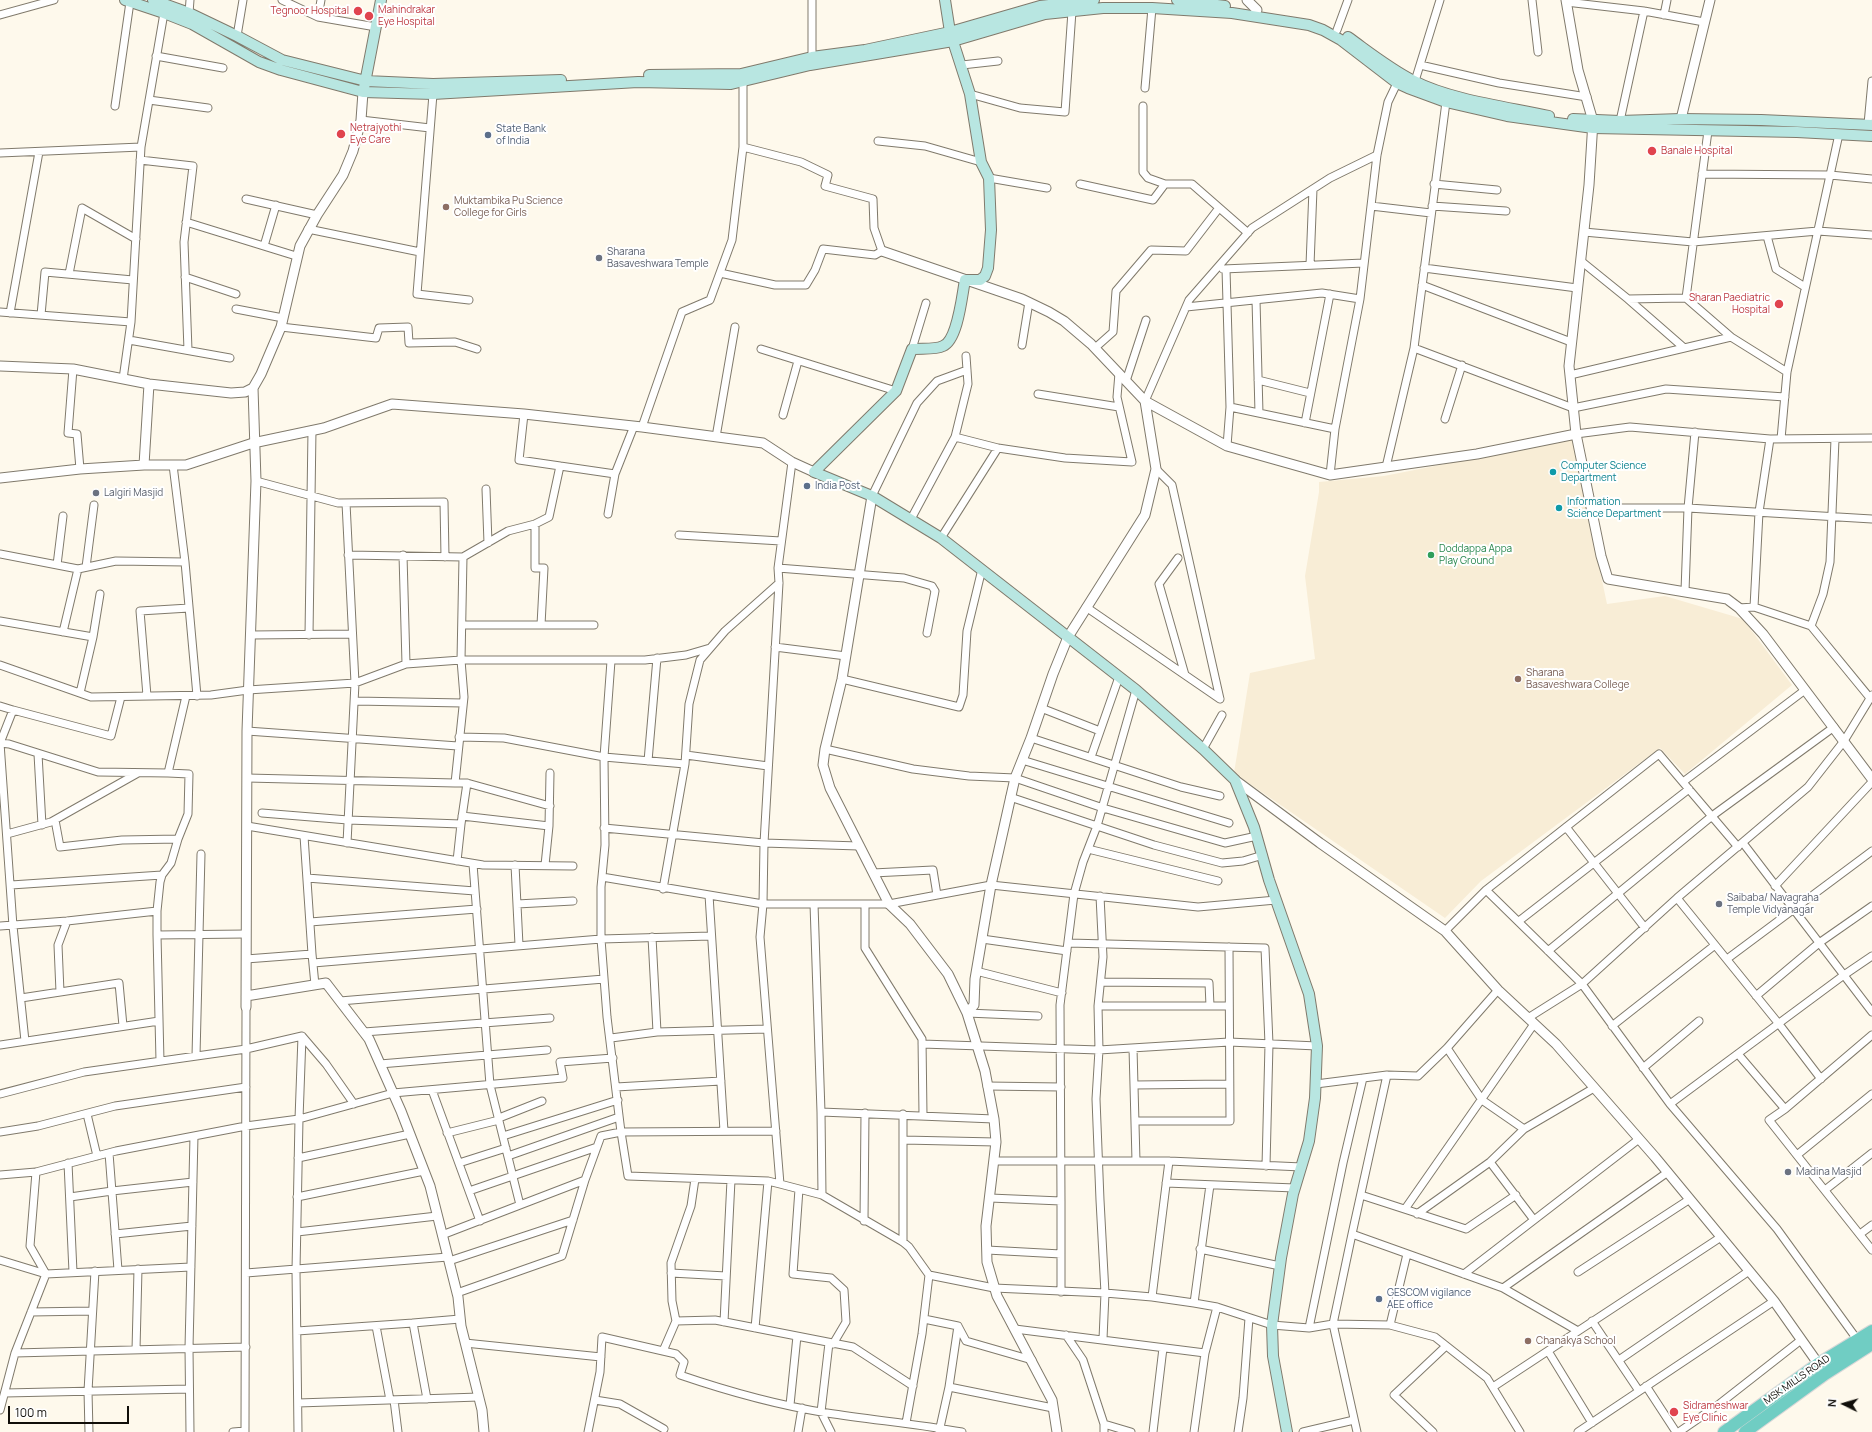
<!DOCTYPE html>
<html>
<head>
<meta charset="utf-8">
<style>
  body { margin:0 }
  #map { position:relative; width:1872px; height:1432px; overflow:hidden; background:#fef9ec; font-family:Manrope,sans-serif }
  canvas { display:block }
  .north { position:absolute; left:1824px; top:1384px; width:40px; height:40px; -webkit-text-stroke:3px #fff; paint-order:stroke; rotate:275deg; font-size:11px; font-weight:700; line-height:16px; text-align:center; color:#100e09 }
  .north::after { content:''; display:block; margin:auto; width:14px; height:18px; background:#100e09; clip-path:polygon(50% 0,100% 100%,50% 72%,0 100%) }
  .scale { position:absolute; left:8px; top:1406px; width:121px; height:18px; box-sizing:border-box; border:2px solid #100e09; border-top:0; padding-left:5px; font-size:12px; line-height:14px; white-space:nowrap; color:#100e09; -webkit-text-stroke:3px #fff; paint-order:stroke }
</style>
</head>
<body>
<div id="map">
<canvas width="1872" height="1432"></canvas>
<div class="north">N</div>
<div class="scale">100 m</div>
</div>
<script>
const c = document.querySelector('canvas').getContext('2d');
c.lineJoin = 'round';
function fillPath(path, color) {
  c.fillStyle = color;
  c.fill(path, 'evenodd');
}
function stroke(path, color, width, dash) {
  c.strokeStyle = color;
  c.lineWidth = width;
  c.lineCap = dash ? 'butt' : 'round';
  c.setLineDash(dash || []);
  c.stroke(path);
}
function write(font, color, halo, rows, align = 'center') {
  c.font = font + ' Manrope,sans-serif';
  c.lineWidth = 4;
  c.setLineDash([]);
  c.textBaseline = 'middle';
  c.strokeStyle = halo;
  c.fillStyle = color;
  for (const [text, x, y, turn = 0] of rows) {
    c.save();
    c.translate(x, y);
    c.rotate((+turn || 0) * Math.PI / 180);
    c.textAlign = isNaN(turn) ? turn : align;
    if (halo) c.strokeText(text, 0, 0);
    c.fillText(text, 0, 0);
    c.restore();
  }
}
fillPath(new Path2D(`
  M 1572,439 L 1607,604 L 1665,596 L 1743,619 L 1792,685 L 1685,774 L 1660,748 L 1481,881 L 1445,918 L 1234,773 L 1250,673 L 1315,659 L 1305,576 L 1319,492 L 1319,482 L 1384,476 Z`), '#f8edd6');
const minor = new Path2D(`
  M 282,0 L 318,17 L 376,27
  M 812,0 L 812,57
  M 1532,0 L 1538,52
  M 1566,2 L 1644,11 L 1704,22
  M 189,13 L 190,0
  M 0,15 L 54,0
  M 1664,15 L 1667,0
  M 318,17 L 321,0
  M 1337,30 L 1348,0
  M 237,36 L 243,0
  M 156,56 L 223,68
  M 962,65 L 998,61
  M 1420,65 L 1499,83 L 1587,97
  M 1415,81 L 1440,0
  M 1145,88 L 1152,8
  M 433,94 L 417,294 L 469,300
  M 970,94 L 1020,108 L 1065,112 L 1072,11
  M 149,100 L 208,108
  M 1446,102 L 1414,348 L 1573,408 L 1666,389 L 1785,397
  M 115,106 L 130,2
  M 1143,106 L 1143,172 L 1148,178 L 1165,184
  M 361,120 L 430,128
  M 1620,121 L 1644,11
  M 1868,124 L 1872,81
  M 878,141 L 925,146 L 981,162
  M 0,153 L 141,147
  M 140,160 L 193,166 L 184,242 L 188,350
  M 1702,174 L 1830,175 L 1872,179
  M 989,178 L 1047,188
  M 1080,184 L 1153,200 L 1165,184 L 1192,184 L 1248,233
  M 1434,184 L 1497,190
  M 246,199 L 317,215
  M 1371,206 L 1431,213
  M 1432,206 L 1506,211
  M 186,222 L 296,256
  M 308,229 L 420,252
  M 1584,232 L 1693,242 L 1818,231 L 1872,235
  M 1767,236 L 1776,269 L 1805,287
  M 264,246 L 276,205
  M 1581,261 L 1628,299 L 1683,347
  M 1310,265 L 1313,189
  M 1424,268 L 1577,288
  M 1223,269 L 1364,263
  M 1226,269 L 1230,407 L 1227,446
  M 720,273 L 775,285 L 806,285 L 815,270 L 823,249 L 875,255 L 882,251 L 874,228 L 873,199 L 825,186 L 828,175 L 801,162 L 743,147
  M 69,274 L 82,208 L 136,239
  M 185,277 L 236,294
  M 1422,285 L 1571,342
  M 1628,299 L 1686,298
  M 1256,300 L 1259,413
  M 1186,307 L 1322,293 L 1360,299
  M 236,309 L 283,318
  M 0,312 L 131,322 L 123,379
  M 10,313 L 39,152
  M 41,315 L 45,272 L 133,280
  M 131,322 L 141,147 L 164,13
  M 281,327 L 376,338 L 379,328 L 408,327 L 409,343 L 455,342 L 477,349
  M 1731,337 L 1787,372
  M 129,340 L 230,358
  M 1022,345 L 1029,302
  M 1095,348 L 1113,332 L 1116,291 L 1151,250 L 1186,251 L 1219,208
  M 761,349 L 896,391
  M 912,349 L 926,303
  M 73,369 L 68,433 L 77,434 L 80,469
  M 1570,375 L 1731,337 L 1686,298 L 1708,131
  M 1258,380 L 1310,393
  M 1126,381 L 1146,320
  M 1038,394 L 1119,407
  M 1145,401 L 1189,300 L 1252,228 L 1330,178 L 1377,155
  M 1230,407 L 1335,429
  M 524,414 L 519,460 L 615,474 L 634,426
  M 783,415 L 798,361
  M 1445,419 L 1462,365
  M 1305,423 L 1330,294
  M 642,427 L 682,312 L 710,300 L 732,240 L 743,147 L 743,77
  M 1576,434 L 1630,427 L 1770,439 L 1872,438
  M 716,437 L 735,327
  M 955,437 L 968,384 L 966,356
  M 1781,439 L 1787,372 L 1839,134
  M 1386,467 L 1414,348
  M 1156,469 L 1172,485 L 1220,699
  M 1330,475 L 1335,429 L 1360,299 L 1377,155 L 1388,102 L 1399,79
  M 256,481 L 338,503 L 444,502 L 445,557
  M 486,489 L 488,543
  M 872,496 L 917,403 L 937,381 L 967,370
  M 346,503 L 355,683 L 347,843
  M 1591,508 L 1688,508 L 1872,519
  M 608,514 L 615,474
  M 911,519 L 955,437 L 998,448 L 1065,458 L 1132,462 L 1117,397 L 1119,373
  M 535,524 L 535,568 L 544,568 L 541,625
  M 679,535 L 781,541
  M 941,538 L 998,448
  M 0,554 L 78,569 L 116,561 L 185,562 L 173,465
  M 348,555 L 463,557 L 508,531 L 535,524 L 549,517 L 560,466
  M 403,555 L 406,664
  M 1178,558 L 1159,584 L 1185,675
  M 185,562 L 197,696
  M 57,565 L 63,516
  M 86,567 L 94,505
  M 778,568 L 904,578 L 932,586 L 935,591 L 927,633
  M 1685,591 L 1688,508 L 1695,432
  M 1086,607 L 1220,699
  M 1754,607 L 1759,512 L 1770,439
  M 1739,608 L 1754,607 L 1811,626 L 1870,698
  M 0,621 L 93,637
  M 462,625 L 594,625
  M 1811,626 L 1823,594 L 1830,562 L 1835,439
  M 63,632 L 78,569
  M 251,635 L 352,634
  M 309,635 L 312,430
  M 775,647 L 846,656
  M 611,661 L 604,757 L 605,845 L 601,887 L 601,939 L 607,1017 L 621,1132 L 628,1176 L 768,1181 L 780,1184 L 822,1195 L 903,1242 L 909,1247 L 929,1275 L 994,1288 L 1105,1293 L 1152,1297 L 1194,1303 L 1217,1307 L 1272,1325 L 1309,1328 L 1333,1324 L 1390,1325 L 1435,1337 L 1487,1378 L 1520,1432
  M 0,665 L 91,697 L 211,695 L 248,690 L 355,683 L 406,664 L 461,660 L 645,660 L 686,655 L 710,648
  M 842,679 L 959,707 L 963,695 L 967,631 L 982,569
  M 80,693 L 93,637 L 100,594
  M 147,696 L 140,611 L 189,608
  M 121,697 L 111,736 L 13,710 L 0,743 L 9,744 L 98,772 L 168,773 L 186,696
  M 355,701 L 463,703
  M 0,706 L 13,710
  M 1041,708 L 1100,731
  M 247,731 L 458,746
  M 459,737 L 504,738 L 604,757 L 685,764
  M 1031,738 L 1181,787 L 1220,796
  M 0,743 L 13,926 L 25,1041
  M 825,749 L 913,769 L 969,776 L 1015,778 L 1103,808 L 1225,843 L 1257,836
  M 1203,749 L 1222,715
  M 38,754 L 42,825
  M 686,755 L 768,766
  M 1091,757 L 1119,677
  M 1022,760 L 1229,823
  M 648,761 L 657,658
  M 247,778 L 455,783
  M 1683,782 L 1805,690
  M 467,783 L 550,806
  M 1010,797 L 1154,845 L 1222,863 L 1243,861 L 1263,855
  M 262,813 L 348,820 L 461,824
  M 462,816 L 549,826 L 550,773
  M 55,820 L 60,847 L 122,840 L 178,839
  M 247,826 L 483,865 L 573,866
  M 1566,827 L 1645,928
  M 604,828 L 764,843 L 859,846
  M 7,834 L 51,822 L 138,773
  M 304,836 L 312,954
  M 1743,843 L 1872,1012
  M 1088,849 L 1218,881
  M 457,861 L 461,824 L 467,783 L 455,783 L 464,697 L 461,660 L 463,557
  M 473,864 L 490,1085 L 520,1205
  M 515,865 L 519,945
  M 545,865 L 549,826
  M 873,873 L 933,870 L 937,895
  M 602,877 L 763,904 L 889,904 L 991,885 L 1198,907 L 1276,900
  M 307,878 L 475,891
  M 11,885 L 162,875
  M 1775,886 L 1872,782
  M 663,889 L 685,764 L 689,704 L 700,660 L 725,631 L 779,583
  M 1486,890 L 1582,984 L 1670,1104 L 1777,1229 L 1859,1342
  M 709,895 L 724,1131
  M 1100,896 L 1103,957 L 1098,1006 L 1099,1050 L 1096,1099 L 1100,1200 L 1105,1293 L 1103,1339
  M 1677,898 L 1779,1024 L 1821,1079
  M 517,904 L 573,901
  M 814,904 L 821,1112 L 822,1195
  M 865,904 L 865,948 L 922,1039 L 923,1115
  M 1519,921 L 1689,789
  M 310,922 L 477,909
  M 0,926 L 67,921 L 157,911
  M 1445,931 L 1486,890 L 1659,754 L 1738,847
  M 157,935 L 157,911 L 160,882 L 162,875 L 171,863 L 178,839 L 188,814 L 189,774 L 168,773
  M 652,937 L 657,1032
  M 982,939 L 1067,951
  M 1068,943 L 1265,948 L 1269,1044 L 1266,1166
  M 1548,951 L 1712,816 L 1834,727
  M 246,959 L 312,954 L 315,985
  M 1727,959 L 1872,851
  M 313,963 L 601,939 L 711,936
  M 976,971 L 1062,993
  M 1101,982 L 1209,983 L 1210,1006
  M 60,992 L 58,945 L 67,921
  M 1756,996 L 1819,943 L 1872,906
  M 21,998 L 119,983 L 123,1026
  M 340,1001 L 604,979
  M 1098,1006 L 1229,1006
  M 967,1013 L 1038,1016
  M 1528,1018 L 1582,984 L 1677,898 L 1808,787 L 1844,741 L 1872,695
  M 1612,1026 L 1715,945
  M 364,1032 L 550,1018
  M 611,1038 L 657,1032 L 767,1029
  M 922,1044 L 1099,1050 L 1229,1042 L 1317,1046
  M 0,1045 L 159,1021
  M 1133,1048 L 1136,1161
  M 1447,1048 L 1482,1100 L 1524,1129
  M 1738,1054 L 1785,1109 L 1872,1035
  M 196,1056 L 201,854
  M 160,1061 L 157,935 L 246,934
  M 380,1064 L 547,1050
  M 1643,1068 L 1699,1021
  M 1316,1084 L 1387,1075
  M 1134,1085 L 1229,1084
  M 987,1086 L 1061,1087
  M 616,1087 L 721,1081
  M 432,1090 L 480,1221
  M 0,1094 L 84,1072 L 246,1049 L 302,1036 L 326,1064 L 354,1104
  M 1670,1104 L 1844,975 L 1872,956
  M 1785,1109 L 1769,1120 L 1872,1250
  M 821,1112 L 994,1119
  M 87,1114 L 97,1156
  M 903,1114 L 903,1242
  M 499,1118 L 542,1101
  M 1135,1121 L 1230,1121 L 1229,947
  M 0,1132 L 38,1126 L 115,1106 L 246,1087
  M 447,1133 L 499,1120
  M 503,1136 L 618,1100
  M 903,1140 L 996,1142
  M 109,1153 L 118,1270
  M 1797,1155 L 1872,1094
  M 508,1156 L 619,1117
  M 298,1158 L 410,1134
  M 995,1161 L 1169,1161 L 1302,1167
  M 1490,1162 L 1534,1220
  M 68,1163 L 73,1272
  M 459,1163 L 506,1148
  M 0,1175 L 36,1172 L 116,1151 L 246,1126 L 299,1119 L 302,1036
  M 1166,1183 L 1295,1188
  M 780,1184 L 760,937 L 763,904 L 764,843 L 779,583 L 778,568 L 792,462
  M 799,1189 L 793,1274 L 831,1278 L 844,1290 L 846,1322 L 833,1344
  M 1825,1190 L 1872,1153
  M 469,1191 L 597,1147
  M 1361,1195 L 1466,1229 L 1516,1195
  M 70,1197 L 112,1191 L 193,1182
  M 297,1197 L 424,1171
  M 990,1198 L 1061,1201 L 1061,1292
  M 1061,1201 L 1060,1005 L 1074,894 L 1083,862 L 1097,826 L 1136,690
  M 1405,1209 L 1534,1024
  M 1417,1214 L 1490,1162 L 1524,1129 L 1594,1088
  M 864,1221 L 865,1113
  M 297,1232 L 437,1216
  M 115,1234 L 192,1226
  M 1352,1234 L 1387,1075 L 1418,1076 L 1447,1048 L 1498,990
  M 1860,1234 L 1872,1225
  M 442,1235 L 585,1180 L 601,1136 L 621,1132 L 776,1131
  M 1200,1249 L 1280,1266
  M 987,1250 L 1061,1254
  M 0,1260 L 46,1274 L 191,1267
  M 449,1261 L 573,1220
  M 1578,1272 L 1690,1199
  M 246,1273 L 448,1257
  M 671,1273 L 726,1276
  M 1464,1274 L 1639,1139
  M 1503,1288 L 1668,1172
  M 457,1293 L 562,1256 L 585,1180
  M 1152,1297 L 1169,1161
  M 1194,1303 L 1210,1185
  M 31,1312 L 92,1311
  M 924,1319 L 958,1326 L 966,1341 L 1032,1360
  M 676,1321 L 672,1301 L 671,1263 L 691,1206 L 695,1179
  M 1592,1321 L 1639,1391
  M 724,1322 L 731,1180
  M 1390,1325 L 1407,1254
  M 376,1326 L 390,1400
  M 755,1328 L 768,1181
  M 1309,1328 L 1343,1163 L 1363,1078
  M 1015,1329 L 1205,1353
  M 297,1331 L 413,1323
  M 1066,1335 L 1083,1360 L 1104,1424
  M 465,1343 L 601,1357
  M 829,1343 L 821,1412 L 831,1432
  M 136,1350 L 138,1269
  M 663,1351 L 676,1321 L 715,1320 L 853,1347 L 913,1386
  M 1548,1351 L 1592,1423
  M 15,1353 L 46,1274 L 30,1246 L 36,1172
  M 1619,1360 L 1749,1271
  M 1646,1386 L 1676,1432
  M 949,1387 L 958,1326
  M 1493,1387 L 1721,1237
  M 5,1393 L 189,1389
  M 427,1399 L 413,1323 L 460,1319
  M 394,1400 L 398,1432
  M 595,1400 L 620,1404 L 664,1429
  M 298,1403 L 479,1397
  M 790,1405 L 797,1336
  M 0,1410 L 15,1353 L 246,1347
  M 906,1423 L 922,1334 L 929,1275
  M 89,1432 L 88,1391 L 95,1271
  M 190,1432 L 189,1348 L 194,1136
  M 233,1432 L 245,1431
  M 245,1432 L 246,1007
  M 298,1432 L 296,1270 L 299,1119 L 393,1093 L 563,1078 L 560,1062 L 613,1058
  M 588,1432 L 600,1372 L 602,1337 L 676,1354 L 684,1362 L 680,1375 C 727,1391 777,1405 827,1413 C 872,1420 917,1424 962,1432
  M 798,1432 L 802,1408
  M 939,1432 L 949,1387 L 1053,1408
  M 1104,1432 L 1104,1424 L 1131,1432
  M 1153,1432 L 1163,1348
  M 1194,1432 L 1205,1353 L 1217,1307
  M 1238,1432 L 1243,1398 L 1249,1318
  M 1303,1432 L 1354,1420
  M 1357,1432 L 1333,1324 L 1352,1234 L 1503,1288 L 1578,1331
  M 1433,1432 L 1394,1395 L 1446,1346
  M 1578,1432 L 1774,1301
  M 1679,1432 L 1718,1405 L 1801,1340`);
const tertiary = new Path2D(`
  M 1247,0 L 1257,10
  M 1566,0 L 1578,70 L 1593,121 L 1589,185 L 1569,366 L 1576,434 L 1601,556 L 1608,579 L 1727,599 L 1739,608 L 1763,634 L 1872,779
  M 1681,119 L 1710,0
  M 882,251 L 1022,299 L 1049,312 L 1064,321 L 1091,344 L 1145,401 L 1227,446 L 1330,475 L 1477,454 L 1576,434
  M 0,366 L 73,369 L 149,384 L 231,393 L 245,392 L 253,388 L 261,374 L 281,327 L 300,246 L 317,215 L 343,175 L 353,151 L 361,120 L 363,92
  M 144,465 L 149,384
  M 0,478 L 80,469 L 144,465 L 186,465 L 253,443 L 324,428 L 392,404 L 524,414 L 642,427 L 763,443 L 792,462 L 814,472
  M 872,496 L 842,679 L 825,749 L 823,765 L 830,788 L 889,904 L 910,924 L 948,974 L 967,1013 L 985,1071 L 994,1119 L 996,1142 L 986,1226 L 987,1262 L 997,1296 L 1052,1400 L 1057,1432
  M 1235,780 L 1320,843 L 1445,931 L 1498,990 L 1556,1044 L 1655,1157 L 1774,1301 L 1822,1369
  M 246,996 L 326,983 L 369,1039 L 401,1111 L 430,1186 L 458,1297 L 461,1326 L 482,1410 L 484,1432
  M 246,1007 L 247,731 L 256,481 L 253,388
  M 967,1013 L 974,1005 L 975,979 L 991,885 L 1015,778 L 1031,738 L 1053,674 L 1068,637 L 1145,515 L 1156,469 L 1145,401`);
const secondary = new Path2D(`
  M 125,0 L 164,13 L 192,24 L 259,62 L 281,70 L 363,92 L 433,94 L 638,82 L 731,84 L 810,65 L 953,41 L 1045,14 L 1103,8 L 1152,8 L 1232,13 L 1309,25 L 1323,30 L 1341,40 L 1397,83 L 1408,88 L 1446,102 L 1507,116 L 1593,128 L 1797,132 L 1872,136
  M 153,0 L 189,13 L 237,36 L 282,60 L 366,81 L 433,84 L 561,80
  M 945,0 L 950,32 L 970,94 L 981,162 L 989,178 L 991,230 L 988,268 L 985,276 L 980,280 L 965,280 C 962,295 958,340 943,346 C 935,350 922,348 912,349 L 896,391 L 814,472 L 872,496 L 941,538 L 1136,690 L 1203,749 L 1235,780 L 1254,827 L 1269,880 L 1309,994 L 1317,1046 L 1315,1098 L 1309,1141 L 1293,1194 L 1281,1258 L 1272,1325 L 1273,1356 L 1287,1432
  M 1177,0 L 1225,6
  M 1348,37 C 1369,52 1390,69 1414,81 C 1451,100 1508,107 1549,116
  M 649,75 L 741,74 L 812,57 L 865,50 L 950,32 L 1040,6 L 1094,0
  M 364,88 L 381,0
  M 1573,119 L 1620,121 L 1681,119 L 1761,120 L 1872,125`);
const primary = new Path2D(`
  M 1724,1432 L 1818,1364 L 1872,1331
  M 1745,1432 L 1825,1374 L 1872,1344`);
stroke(minor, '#807a6c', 9);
stroke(tertiary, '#807a6c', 11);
stroke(secondary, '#807a6c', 12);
stroke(primary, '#d9d8d8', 14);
stroke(minor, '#fff', 7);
stroke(tertiary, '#fff', 9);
stroke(secondary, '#b8e6e1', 10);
stroke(primary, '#70cdc3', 12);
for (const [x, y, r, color] of [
  [358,11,5,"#e0444e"],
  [369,16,5,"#e0444e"],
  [341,134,5,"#e0444e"],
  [488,135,4,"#5c6f8a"],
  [1652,151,5,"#e0444e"],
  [446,207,4,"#8d6e63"],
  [599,258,4,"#6b7280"],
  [1779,304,5,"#e0444e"],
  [1553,472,4,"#0f9aa8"],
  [807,486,4,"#5c6f8a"],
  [96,493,4,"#6b7280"],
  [1559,508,4,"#0f9aa8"],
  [1431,555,4,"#2e9e5b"],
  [1518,679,4,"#8d6e63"],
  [1719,904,4,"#6b7280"],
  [1788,1172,4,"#6b7280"],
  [1379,1299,4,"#5c6f8a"],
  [1528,1341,4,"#8d6e63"],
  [1674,1412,5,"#e0444e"]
]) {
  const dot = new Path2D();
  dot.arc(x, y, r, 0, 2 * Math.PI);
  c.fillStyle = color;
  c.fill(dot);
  stroke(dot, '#fff', 1.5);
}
write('10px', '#be3a42', '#fff', [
  ["Mahindrakar",378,10],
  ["Eye Hospital",378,22],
  ["Tegnoor Hospital",349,11,"right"],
  ["Netrajyothi",350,128],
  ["Eye Care",350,140],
  ["Banale Hospital",1661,151],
  ["Sharan Paediatric",1770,298,"right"],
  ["Hospital",1770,310,"right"],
  ["Sidrameshwar",1683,1406],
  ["Eye Clinic",1683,1418]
], 'left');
write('10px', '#4e5e75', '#fff', [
  ["State Bank",496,129],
  ["of India",496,141],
  ["India Post",815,486],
  ["GESCOM vigilance",1387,1293],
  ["AEE office",1387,1305]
], 'left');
write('10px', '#785e54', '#fff', [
  ["Muktambika Pu Science",454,201],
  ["College for Girls",454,213],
  ["Sharana",1526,673],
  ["Basaveshwara College",1526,685],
  ["Chanakya School",1536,1341]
], 'left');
write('10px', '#5b616d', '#fff', [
  ["Sharana",607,252],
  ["Basaveshwara Temple",607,264],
  ["Lalgiri Masjid",104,493],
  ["Saibaba/ Navagraha",1727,898],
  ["Temple Vidyanagar",1727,910],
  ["Madina Masjid",1796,1172]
], 'left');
write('10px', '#0d838f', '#fff', [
  ["Computer Science",1561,466],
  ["Department",1561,478],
  ["Information",1567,502],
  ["Science Department",1567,514]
], 'left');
write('10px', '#27864d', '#fff', [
  ["Doddappa Appa",1439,549],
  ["Play Ground",1439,561]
], 'left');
write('10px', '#100e09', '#fff', [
  ["MSK MILLS ROAD",1797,1380,-35]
]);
</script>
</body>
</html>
